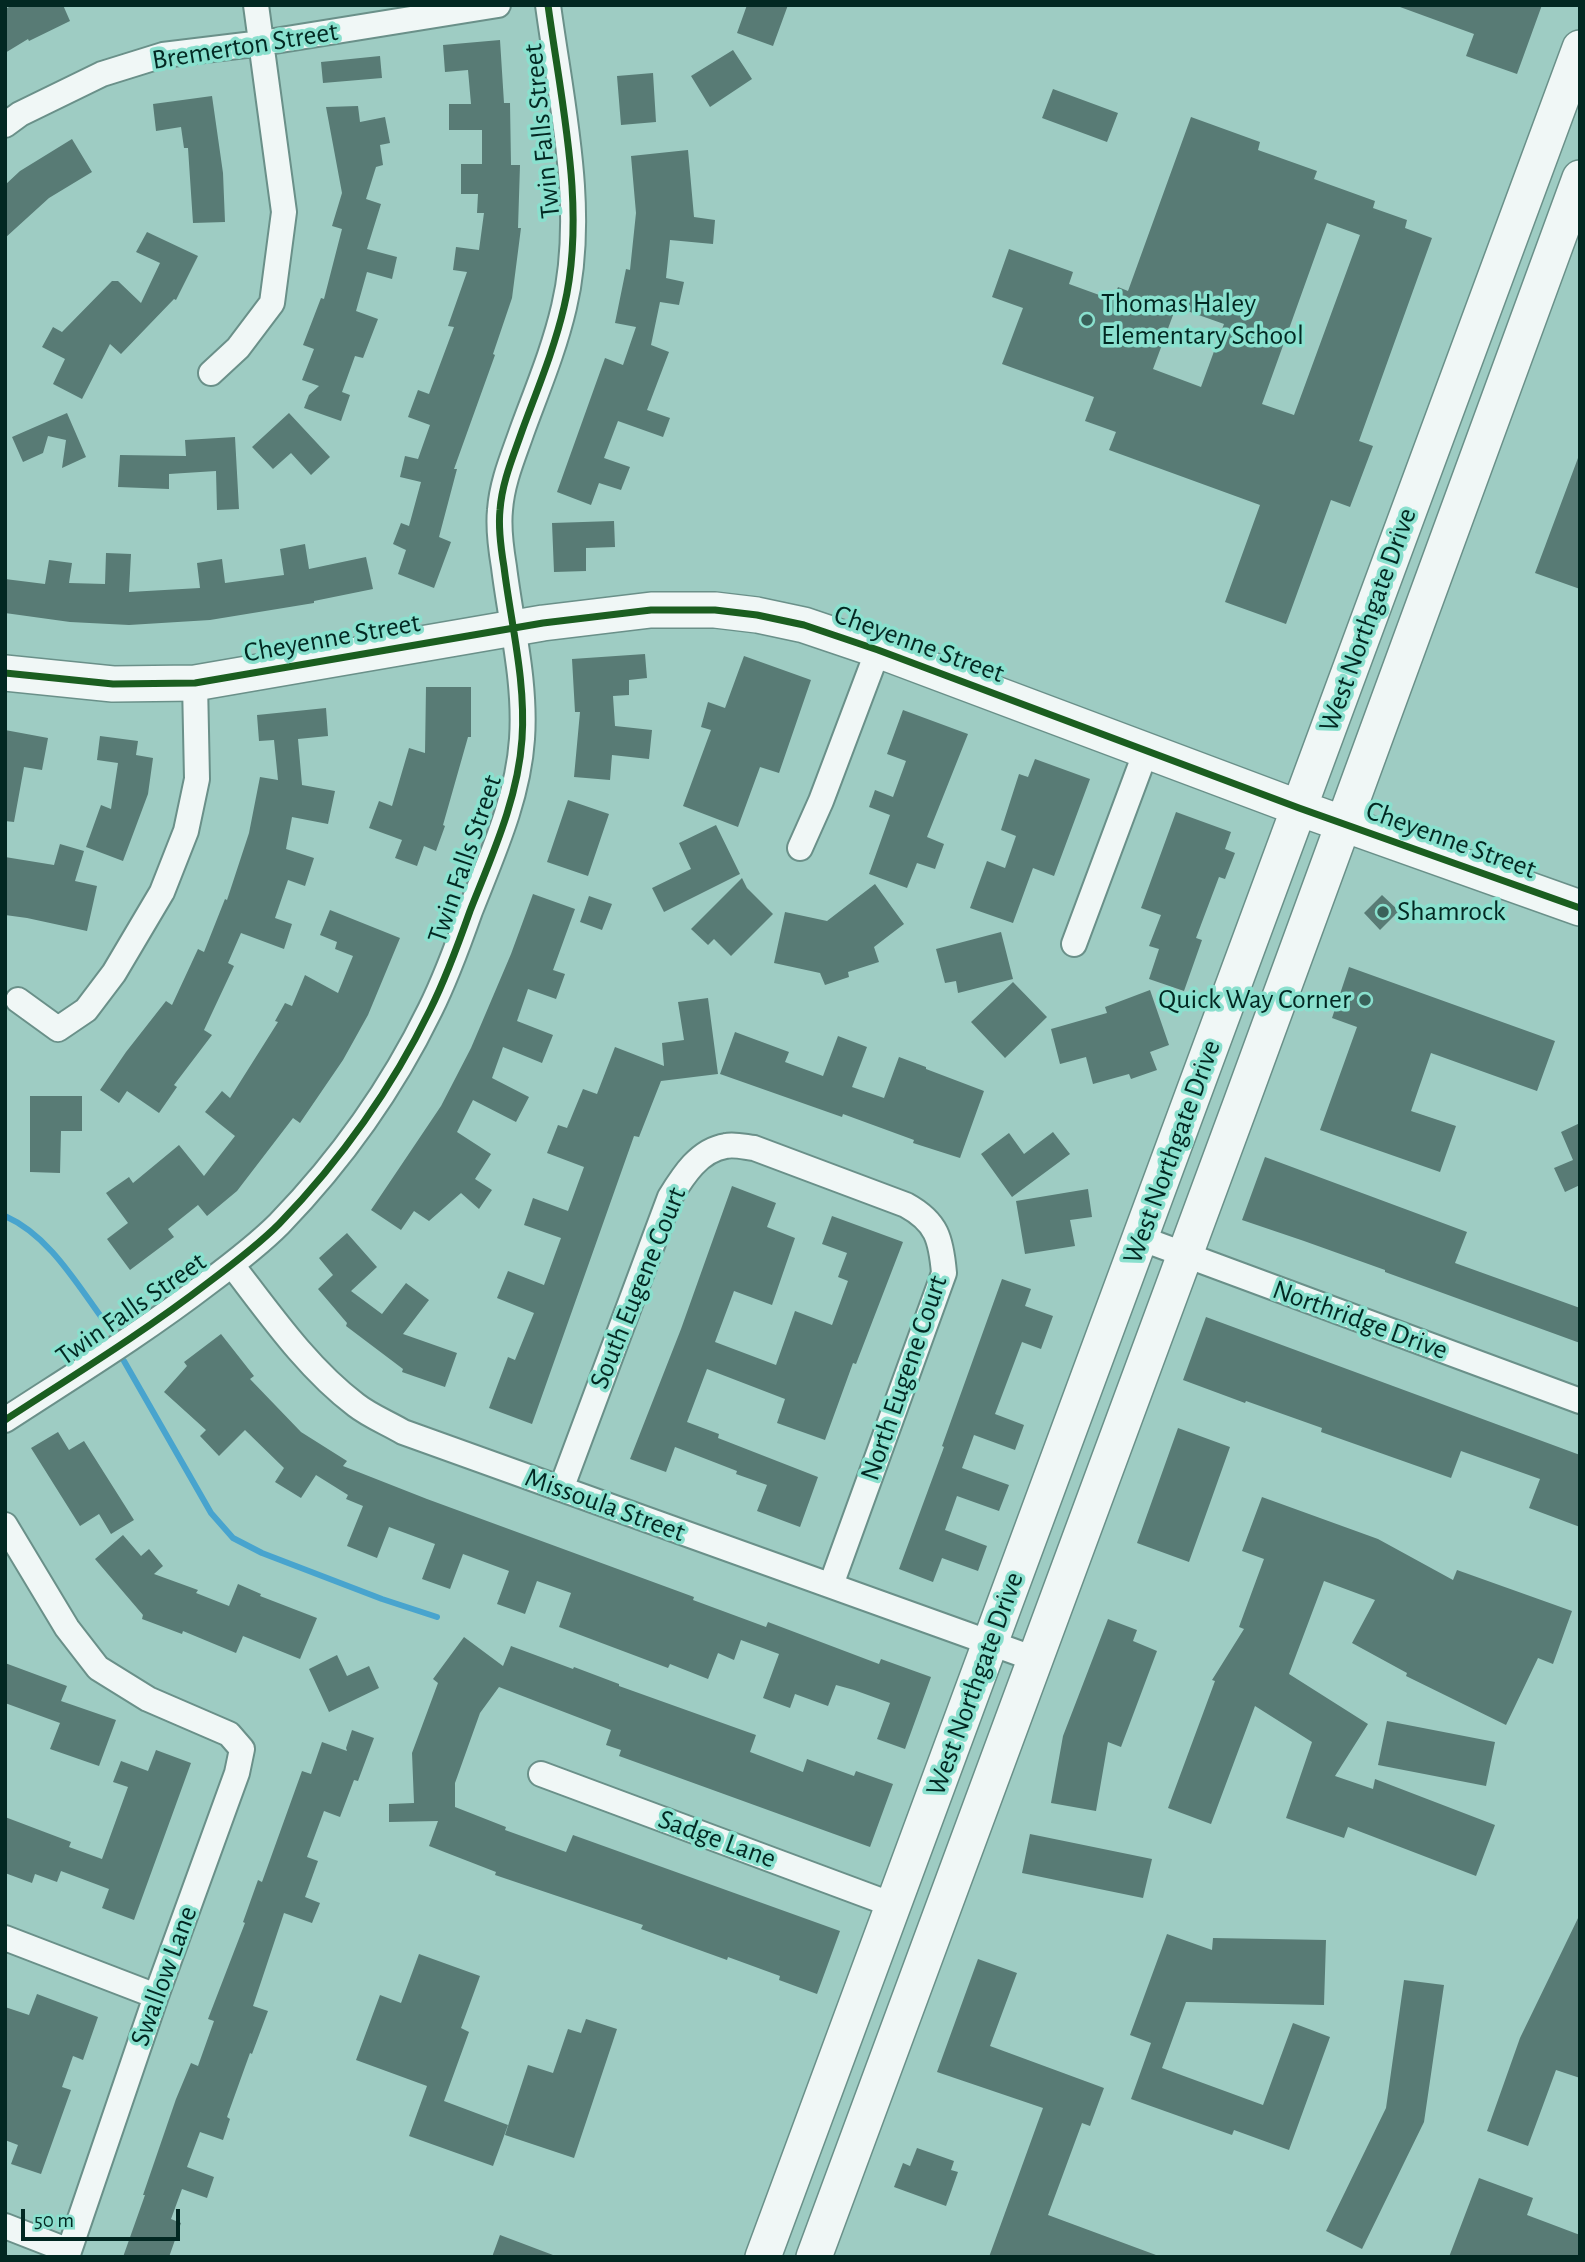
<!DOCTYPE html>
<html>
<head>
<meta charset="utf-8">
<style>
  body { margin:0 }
  #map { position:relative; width:1585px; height:2262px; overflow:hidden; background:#9eccc3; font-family:"Alegreya Sans",sans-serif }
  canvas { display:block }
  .frame { position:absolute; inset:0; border:7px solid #022822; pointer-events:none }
  .scale { position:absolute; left:21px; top:2209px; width:159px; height:32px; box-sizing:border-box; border:4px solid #022822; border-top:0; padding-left:9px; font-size:21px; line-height:24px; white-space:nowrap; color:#022822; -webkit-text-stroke:5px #8ae0ce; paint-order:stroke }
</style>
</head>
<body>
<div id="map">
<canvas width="1585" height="2262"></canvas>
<div class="frame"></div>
<div class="scale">50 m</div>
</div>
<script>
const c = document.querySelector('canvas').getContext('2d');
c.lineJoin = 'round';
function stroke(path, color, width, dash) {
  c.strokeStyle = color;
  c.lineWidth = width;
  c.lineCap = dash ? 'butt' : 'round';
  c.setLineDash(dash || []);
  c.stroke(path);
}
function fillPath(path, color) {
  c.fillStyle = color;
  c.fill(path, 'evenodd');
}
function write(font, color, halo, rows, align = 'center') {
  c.font = font + ' "Alegreya Sans",sans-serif';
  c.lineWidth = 7;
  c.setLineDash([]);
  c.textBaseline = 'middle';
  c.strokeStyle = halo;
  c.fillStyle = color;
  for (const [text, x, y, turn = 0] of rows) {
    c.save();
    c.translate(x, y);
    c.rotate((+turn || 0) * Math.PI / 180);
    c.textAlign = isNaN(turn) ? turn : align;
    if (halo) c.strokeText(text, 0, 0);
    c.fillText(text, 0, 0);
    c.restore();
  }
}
stroke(new Path2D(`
  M 5,1216 C 48,1235 75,1281 102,1318
  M 124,1361 L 211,1513 L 233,1538 L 262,1553 L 382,1599 L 437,1617`), '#48a4ce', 6);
fillPath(new Path2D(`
  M 13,5 L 63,5 L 70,21 L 29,41 L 28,39 L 5,53 L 5,9 Z
  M 747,5 L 788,5 L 773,46 L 737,33 Z
  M 1401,5 L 1542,5 L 1517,74 L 1466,56 L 1474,34 L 1400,7 Z
  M 500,40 L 504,103 L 510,103 L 511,165 L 520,165 L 518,228 L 521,228 L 512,298 L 493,354 L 495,355 L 454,469 L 457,469 L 439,537 L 451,542 L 434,588 L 398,574 L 406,550 L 393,544 L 401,523 L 409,526 L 421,482 L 400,477 L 405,456 L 418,459 L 430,425 L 408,417 L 418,390 L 429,394 L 454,327 L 448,326 L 467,272 L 453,270 L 456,247 L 479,250 L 484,213 L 477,213 L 478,194 L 461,194 L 461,164 L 482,164 L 482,130 L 449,130 L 449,104 L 471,104 L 468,70 L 445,72 L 443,45 Z
  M 733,50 L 752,79 L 710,107 L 691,76 Z
  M 380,56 L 382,78 L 323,83 L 321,62 Z
  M 653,73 L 656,122 L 621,125 L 617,76 Z
  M 1053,89 L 1118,113 L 1107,142 L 1042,118 Z
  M 212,96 L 223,173 L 225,222 L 193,223 L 188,148 L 184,148 L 181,127 L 156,131 L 153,104 Z
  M 358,106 L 360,122 L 385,117 L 390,143 L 380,145 L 383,165 L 376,167 L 366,199 L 381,204 L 367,249 L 397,257 L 392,279 L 367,272 L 356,311 L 378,319 L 363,358 L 355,356 L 342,392 L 350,395 L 341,421 L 304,408 L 309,395 L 319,386 L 302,380 L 314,349 L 303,345 L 321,298 L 324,299 L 342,229 L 332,226 L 342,193 L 326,107 Z
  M 1191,117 L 1260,142 L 1258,150 L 1317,171 L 1314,179 L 1375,201 L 1373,208 L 1407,220 L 1405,228 L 1432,238 L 1359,441 L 1373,446 L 1350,507 L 1331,500 L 1286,624 L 1225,602 L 1260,505 L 1109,450 L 1116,432 L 1085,421 L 1094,397 L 1002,364 L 1023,308 L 992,297 L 1009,249 L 1073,272 L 1069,284 L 1113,300 L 1118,287 L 1128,291 ZM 1327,223 L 1360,235 L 1294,415 L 1262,404 ZM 1176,307 L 1224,324 L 1201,387 L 1153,369 Z
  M 72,139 L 92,172 L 49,198 L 5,238 L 5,185 L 20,171 Z
  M 688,150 L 694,217 L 715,220 L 713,244 L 670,240 L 666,278 L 684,282 L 679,305 L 660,302 L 651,345 L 669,352 L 647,410 L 670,418 L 663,437 L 618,421 L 604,458 L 630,467 L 621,490 L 599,483 L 591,505 L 557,492 L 605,358 L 623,365 L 636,327 L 615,323 L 626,269 L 630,270 L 636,213 L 631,156 Z
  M 147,232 L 198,256 L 176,300 L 174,299 L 121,354 L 110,344 L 82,399 L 53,384 L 65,359 L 42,347 L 53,327 L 62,332 L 112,281 L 118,281 L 141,303 L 160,263 L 136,252 Z
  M 67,413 L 86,457 L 62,468 L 66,440 L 48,436 L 43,453 L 23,462 L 12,437 Z
  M 289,413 L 330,457 L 311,475 L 291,453 L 273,469 L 252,447 Z
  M 235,437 L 239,509 L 217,510 L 216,471 L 169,474 L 169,489 L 118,487 L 120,455 L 186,456 L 185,440 Z
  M 1578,458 L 1580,459 L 1580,589 L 1535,573 Z
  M 614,521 L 615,547 L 586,548 L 586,571 L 554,572 L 552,523 Z
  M 305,544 L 309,569 L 366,557 L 373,589 L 314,601 L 314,603 L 210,620 L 129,625 L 70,622 L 5,613 L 5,579 L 45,584 L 49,560 L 72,563 L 69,583 L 105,584 L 106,553 L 131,554 L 129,592 L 200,588 L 197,563 L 222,559 L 225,583 L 284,575 L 280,549 Z
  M 645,654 L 647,678 L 629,680 L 629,695 L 613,696 L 615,726 L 652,730 L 649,759 L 612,755 L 610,780 L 574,777 L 580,712 L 575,712 L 572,659 Z
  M 744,656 L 811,680 L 779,773 L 760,767 L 738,827 L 683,806 L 711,730 L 701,727 L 708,702 L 725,708 Z
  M 426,687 L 471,687 L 471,737 L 468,737 L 443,825 L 445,826 L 436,851 L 424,846 L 417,866 L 395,858 L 402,840 L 369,828 L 379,801 L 392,806 L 409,748 L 425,753 Z
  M 326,708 L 328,736 L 298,739 L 302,785 L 335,791 L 328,824 L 292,817 L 286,849 L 314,858 L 305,886 L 288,880 L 275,918 L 292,924 L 284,949 L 241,933 L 228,963 L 234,966 L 204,1030 L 212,1035 L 174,1085 L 177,1087 L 159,1113 L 127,1091 L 119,1103 L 100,1090 L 126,1052 L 166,1001 L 172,1005 L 198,949 L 204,952 L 225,899 L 227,900 L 249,833 L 260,777 L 278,780 L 274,740 L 259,741 L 257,715 Z
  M 903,710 L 968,734 L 927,837 L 944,844 L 935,869 L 917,863 L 907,888 L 869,874 L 890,815 L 869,807 L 875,790 L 893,797 L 906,761 L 887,754 Z
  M 5,730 L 48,738 L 42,770 L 24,767 L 14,822 L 5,821 Z
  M 100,736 L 138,741 L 136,755 L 153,758 L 148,794 L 123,861 L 86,847 L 101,805 L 111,809 L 118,763 L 97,760 Z
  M 1035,759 L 1090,779 L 1054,876 L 1033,868 L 1013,923 L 970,908 L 987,861 L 1005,868 L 1016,836 L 1001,830 L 1019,774 L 1028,777 Z
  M 568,800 L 609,814 L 588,876 L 547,862 Z
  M 1176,812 L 1231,832 L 1225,849 L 1235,853 L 1225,879 L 1219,877 L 1196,938 L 1202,940 L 1184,991 L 1149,979 L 1159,949 L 1149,946 L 1161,915 L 1141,908 Z
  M 716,825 L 740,874 L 664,912 L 652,888 L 691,869 L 679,843 Z
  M 60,844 L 84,851 L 75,881 L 97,886 L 87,931 L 27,918 L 5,915 L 5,857 L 54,865 Z
  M 742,878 L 747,888 L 773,914 L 731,956 L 714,939 L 708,945 L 691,929 Z
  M 875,884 L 904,924 L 874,947 L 879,962 L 848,972 L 849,977 L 825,985 L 820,973 L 774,963 L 785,912 L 827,921 Z
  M 533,894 L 575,909 L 553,970 L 565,974 L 556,999 L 528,989 L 517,1021 L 553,1035 L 542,1063 L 503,1047 L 492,1078 L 529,1097 L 516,1122 L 473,1100 L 457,1132 L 491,1154 L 475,1179 L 492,1190 L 479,1209 L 461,1193 L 429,1221 L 414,1211 L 401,1230 L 371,1210 L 441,1106 L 471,1048 L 511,954 Z
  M 1382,895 L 1399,911 L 1380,930 L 1364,913 Z
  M 589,896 L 612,904 L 602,930 L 580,922 Z
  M 330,910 L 400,938 L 368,1015 L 343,1060 L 300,1123 L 293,1118 L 237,1191 L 207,1216 L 198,1205 L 168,1229 L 174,1237 L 130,1270 L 107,1239 L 128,1223 L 106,1193 L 129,1177 L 133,1183 L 179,1145 L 204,1176 L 235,1136 L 205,1112 L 222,1091 L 230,1098 L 278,1022 L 275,1021 L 285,1003 L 292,1006 L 305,975 L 338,993 L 353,956 L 335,949 L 337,942 L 320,935 Z
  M 1001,932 L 1013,979 L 958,993 L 956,981 L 945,983 L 936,949 Z
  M 1349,967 L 1555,1041 L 1537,1091 L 1431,1053 L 1411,1111 L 1456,1126 L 1440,1172 L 1320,1130 L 1357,1027 L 1332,1018 Z
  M 1013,982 L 1047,1017 L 1005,1058 L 971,1022 Z
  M 1150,990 L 1169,1045 L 1150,1052 L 1157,1070 L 1131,1079 L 1129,1074 L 1093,1084 L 1086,1057 L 1060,1064 L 1051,1029 L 1107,1013 L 1105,1007 Z
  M 708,998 L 718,1074 L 661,1081 L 639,1137 L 634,1136 L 532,1424 L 489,1408 L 508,1357 L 515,1360 L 534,1313 L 497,1298 L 508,1271 L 544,1285 L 561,1238 L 524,1225 L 533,1198 L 568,1211 L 584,1167 L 547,1153 L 558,1125 L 567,1128 L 583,1089 L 597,1094 L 615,1047 L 664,1066 L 662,1043 L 684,1040 L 678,1002 Z
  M 735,1032 L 789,1052 L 785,1062 L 823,1076 L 838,1036 L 867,1047 L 852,1087 L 884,1098 L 899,1057 L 926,1067 L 926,1069 L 984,1091 L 960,1158 L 913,1143 L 914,1140 L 843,1114 L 842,1117 L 720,1074 Z
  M 30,1096 L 82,1096 L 82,1131 L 61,1131 L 60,1173 L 30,1172 Z
  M 1580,1123 L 1580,1185 L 1565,1192 L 1554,1168 L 1573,1160 L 1561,1132 Z
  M 1053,1132 L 1070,1154 L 1012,1197 L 981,1154 L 1009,1133 L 1024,1154 Z
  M 1265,1157 L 1467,1232 L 1455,1263 L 1580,1308 L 1580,1343 L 1385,1272 L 1385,1270 L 1304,1241 L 1242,1220 Z
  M 732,1186 L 776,1203 L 767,1227 L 795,1238 L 772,1305 L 734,1291 L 715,1342 L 776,1365 L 795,1311 L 832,1325 L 848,1281 L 838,1277 L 847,1253 L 822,1244 L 832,1216 L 903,1242 L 856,1364 L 853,1363 L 825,1440 L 777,1423 L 785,1399 L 707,1369 L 687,1422 L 719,1434 L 718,1438 L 818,1477 L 800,1527 L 757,1511 L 767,1485 L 736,1474 L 737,1471 L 675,1447 L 666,1472 L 630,1459 L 681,1329 Z
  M 1088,1189 L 1092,1217 L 1070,1220 L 1075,1246 L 1025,1254 L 1016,1201 Z
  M 347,1233 L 377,1267 L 351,1291 L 382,1314 L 406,1283 L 429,1300 L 403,1334 L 457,1353 L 445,1387 L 402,1372 L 403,1369 L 346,1326 L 347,1323 L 318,1289 L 333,1275 L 319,1258 Z
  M 1002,1279 L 1031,1289 L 1025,1306 L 1053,1316 L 1041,1349 L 1022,1342 L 995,1414 L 1024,1425 L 1015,1450 L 974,1435 L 962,1468 L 1009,1485 L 999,1511 L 957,1496 L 945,1530 L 987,1546 L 978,1571 L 942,1558 L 933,1582 L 899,1569 L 944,1447 L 942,1446 Z
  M 1206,1317 L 1580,1455 L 1580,1527 L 1529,1508 L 1540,1479 L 1461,1451 L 1451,1478 L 1321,1432 L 1322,1428 L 1246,1401 L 1245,1403 L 1183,1380 Z
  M 221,1334 L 254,1376 L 250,1379 L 301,1432 L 347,1461 L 343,1466 L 427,1499 L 694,1597 L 693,1600 L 766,1627 L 768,1622 L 879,1664 L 881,1659 L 931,1677 L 905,1749 L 877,1739 L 890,1703 L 854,1690 L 836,1685 L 828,1706 L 795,1694 L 790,1708 L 763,1698 L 779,1654 L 741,1640 L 734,1660 L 718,1653 L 708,1679 L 670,1664 L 668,1668 L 559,1627 L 571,1593 L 537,1581 L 525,1614 L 497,1604 L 509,1571 L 463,1554 L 450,1589 L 422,1579 L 435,1544 L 389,1527 L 377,1558 L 347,1546 L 363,1506 L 346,1499 L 348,1495 L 316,1475 L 301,1498 L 275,1482 L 284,1468 L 245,1430 L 219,1456 L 200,1436 L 206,1430 L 164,1392 L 187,1366 L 184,1362 Z
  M 1178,1428 L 1230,1447 L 1189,1562 L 1137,1543 Z
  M 58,1432 L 69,1450 L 84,1441 L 134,1520 L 111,1534 L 99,1514 L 80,1526 L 31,1448 Z
  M 1262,1497 L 1378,1539 L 1453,1580 L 1457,1570 L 1572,1611 L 1553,1664 L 1538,1658 L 1506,1725 L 1406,1676 L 1407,1673 L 1352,1643 L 1375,1600 L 1324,1581 L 1289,1674 L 1368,1724 L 1335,1776 L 1373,1789 L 1375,1779 L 1495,1825 L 1476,1876 L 1348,1827 L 1344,1838 L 1286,1818 L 1312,1742 L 1255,1706 L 1211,1824 L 1168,1808 L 1215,1681 L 1212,1680 L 1244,1629 L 1239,1627 L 1264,1559 L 1242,1551 Z
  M 123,1535 L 141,1556 L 149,1549 L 163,1566 L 154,1574 L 198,1590 L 196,1593 L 229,1606 L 238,1584 L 261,1594 L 260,1596 L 317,1618 L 300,1659 L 243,1636 L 236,1653 L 183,1631 L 182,1634 L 142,1619 L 143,1615 L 95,1559 Z
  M 1108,1619 L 1137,1630 L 1133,1641 L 1157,1651 L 1121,1747 L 1108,1742 L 1096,1811 L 1051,1803 L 1063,1736 Z
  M 464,1637 L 503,1666 L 511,1646 L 573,1669 L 574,1667 L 619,1684 L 619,1686 L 756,1735 L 750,1752 L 803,1772 L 807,1759 L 854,1776 L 856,1771 L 893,1784 L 870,1847 L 619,1756 L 621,1750 L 606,1745 L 611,1730 L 499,1687 L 480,1713 L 455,1783 L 455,1807 L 506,1827 L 505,1830 L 566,1852 L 573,1835 L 840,1931 L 817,1994 L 779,1980 L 780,1976 L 728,1957 L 727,1960 L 641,1929 L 643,1925 L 495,1875 L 496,1872 L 429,1846 L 438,1821 L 389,1822 L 389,1804 L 414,1803 L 412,1753 L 438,1683 L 433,1679 Z
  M 337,1655 L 347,1676 L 369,1666 L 379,1688 L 329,1712 L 309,1669 Z
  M 5,1663 L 67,1686 L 61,1701 L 116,1720 L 99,1766 L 50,1749 L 60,1723 L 5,1703 Z
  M 1387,1721 L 1495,1742 L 1486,1786 L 1378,1765 Z
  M 352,1730 L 374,1738 L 358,1781 L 354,1780 L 340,1817 L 324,1811 L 307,1857 L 318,1861 L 305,1897 L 320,1903 L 312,1923 L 284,1913 L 253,2006 L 268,2011 L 252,2054 L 250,2053 L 227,2117 L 230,2119 L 223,2140 L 200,2132 L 187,2167 L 214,2177 L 207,2198 L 182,2189 L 171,2219 L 181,2223 L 169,2257 L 123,2257 L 145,2195 L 143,2195 L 176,2099 L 191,2063 L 198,2066 L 214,2021 L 208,2019 L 245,1923 L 243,1922 L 258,1880 L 262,1882 L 302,1771 L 311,1774 L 322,1742 L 347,1751 L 346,1748 Z
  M 156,1750 L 191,1763 L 134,1920 L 102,1908 L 109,1889 L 61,1871 L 57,1882 L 35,1874 L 32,1883 L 5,1873 L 5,1817 L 71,1842 L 69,1847 L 102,1859 L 128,1787 L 113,1782 L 121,1761 L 148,1771 Z
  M 1030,1834 L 1152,1859 L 1143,1898 L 1022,1873 Z
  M 1580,1914 L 1580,2078 L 1556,2070 L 1528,2146 L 1487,2131 L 1520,2038 Z
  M 1167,1934 L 1212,1950 L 1213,1938 L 1326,1940 L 1324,2005 L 1186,2002 L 1162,2068 L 1263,2105 L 1293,2023 L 1330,2037 L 1289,2150 L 1234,2130 L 1232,2135 L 1131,2099 L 1151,2043 L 1130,2035 Z
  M 419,1954 L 480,1976 L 461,2028 L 469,2032 L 444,2101 L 508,2125 L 493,2166 L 409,2136 L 427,2086 L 356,2060 L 380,1995 L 401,2003 Z
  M 978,1959 L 1017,1973 L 990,2046 L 1104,2088 L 1090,2126 L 1082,2123 L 1048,2215 L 1156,2255 L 1155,2257 L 989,2257 L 1043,2108 L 937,2072 Z
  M 1404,1980 L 1444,1985 L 1424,2122 L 1362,2249 L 1326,2231 L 1386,2108 Z
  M 37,1994 L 98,2017 L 83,2060 L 73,2056 L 62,2087 L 71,2090 L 41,2174 L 11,2164 L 18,2145 L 5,2140 L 5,2007 L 29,2015 Z
  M 586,2019 L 617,2029 L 574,2158 L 505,2135 L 528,2065 L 553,2073 L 568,2029 L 581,2033 Z
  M 917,2148 L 954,2161 L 951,2170 L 958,2172 L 946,2206 L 894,2187 L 903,2163 L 910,2166 Z
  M 1479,2178 L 1533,2198 L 1527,2215 L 1580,2235 L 1580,2257 L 1449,2257 Z
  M 500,2235 L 553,2255 L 553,2257 L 492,2257 Z`), '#587b75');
const street = new Path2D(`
  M 5,125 L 20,114 L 102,74 L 163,55 L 262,43 L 498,5
  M 211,373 L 238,348 L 272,303 L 284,212 L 256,5
  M 800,848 L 821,801 L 878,650
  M 1074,944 L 1146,751
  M 18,1000 L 58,1029 L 86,1010 L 114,973 L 162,892 L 186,831 L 197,779 L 195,683
  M 1140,1238 L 1580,1401
  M 232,1265 C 269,1313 307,1368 356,1405 C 370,1416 388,1423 403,1432 L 1035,1659
  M 5,1420 C 74,1375 144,1332 209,1282 C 233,1264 258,1245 279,1224 C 339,1162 392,1088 430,1010 C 446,978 458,945 470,911 C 492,855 518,799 522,739 C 526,681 511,624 504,567 C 501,549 498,529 500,510 C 502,482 513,457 522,431 C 537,390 554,350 564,307 C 587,211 561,102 548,5
  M 561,1489 L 670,1197 C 683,1176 699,1150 726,1146 C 734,1144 745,1147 754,1148 L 906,1205 C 937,1222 941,1239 944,1273 L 831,1585
  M 5,1525 L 67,1628 L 98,1668 L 148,1699 L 229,1734 L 242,1749 L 237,1773 L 156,1996 L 67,2257
  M 541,1774 L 893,1905
  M 5,1938 L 156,1996
  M 5,2226 L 69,2251`);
const secondary = new Path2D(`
  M 5,673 L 113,684 L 195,683 L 543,623 L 651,610 L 715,610 L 757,615 L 804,625 L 878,650 L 1299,808 L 1580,908
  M 763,2257 L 1580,48
  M 814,2257 L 1240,1106 L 1580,178`);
stroke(street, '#6a9089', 28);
stroke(secondary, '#6a9089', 38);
stroke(street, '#f0f7f6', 24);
stroke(secondary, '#f0f7f6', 35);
stroke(new Path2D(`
  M 5,673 L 113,684 L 195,683 L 543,623 L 651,610 L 715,610 L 757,615 L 804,625 L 878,650 L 1299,808 L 1580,908
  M 5,1420 C 74,1375 144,1332 209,1282 C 233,1264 258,1245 279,1224 C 339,1162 392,1088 430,1010 C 446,978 458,945 470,911 C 492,855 518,799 522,739 C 526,681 511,624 504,567 C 501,549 498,529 500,510 C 502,482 513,457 522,431 C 537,390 554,350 564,307 C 587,211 561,102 548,5`), '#1b5e20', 7);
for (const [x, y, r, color] of [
  [1087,320,7,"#39615a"],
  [1383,912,7,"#39615a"],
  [1365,1000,7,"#39615a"]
]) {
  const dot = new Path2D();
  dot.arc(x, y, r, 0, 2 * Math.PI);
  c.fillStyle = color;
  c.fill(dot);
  stroke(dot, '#8ae0ce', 2.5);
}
write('28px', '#022822', '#8ae0ce', [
  ["Bremerton Street",245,46,-9],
  ["Twin Falls Street",542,131,-96],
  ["West Northgate Drive",1368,620,-70],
  ["Cheyenne Street",332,638,-10],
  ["Cheyenne Street",919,644,20],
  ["Cheyenne Street",1451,840,20],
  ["Twin Falls Street",465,859,-71],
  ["West Northgate Drive",1172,1152,-70],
  ["South Eugene Court",638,1288,-68],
  ["Twin Falls Street",131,1309,-35],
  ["Northridge Drive",1360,1320,20],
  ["North Eugene Court",904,1378,-71],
  ["Missoula Street",605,1505,20],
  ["West Northgate Drive",975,1684,-70],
  ["Sadge Lane",717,1839,20],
  ["Swallow Lane",164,1976,-70]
]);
write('28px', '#022822', '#8ae0ce', [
  ["Thomas Haley",1101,304],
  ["Elementary School",1101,336],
  ["Shamrock",1397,912],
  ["Quick Way Corner",1351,1000,"right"]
], 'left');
</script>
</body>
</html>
